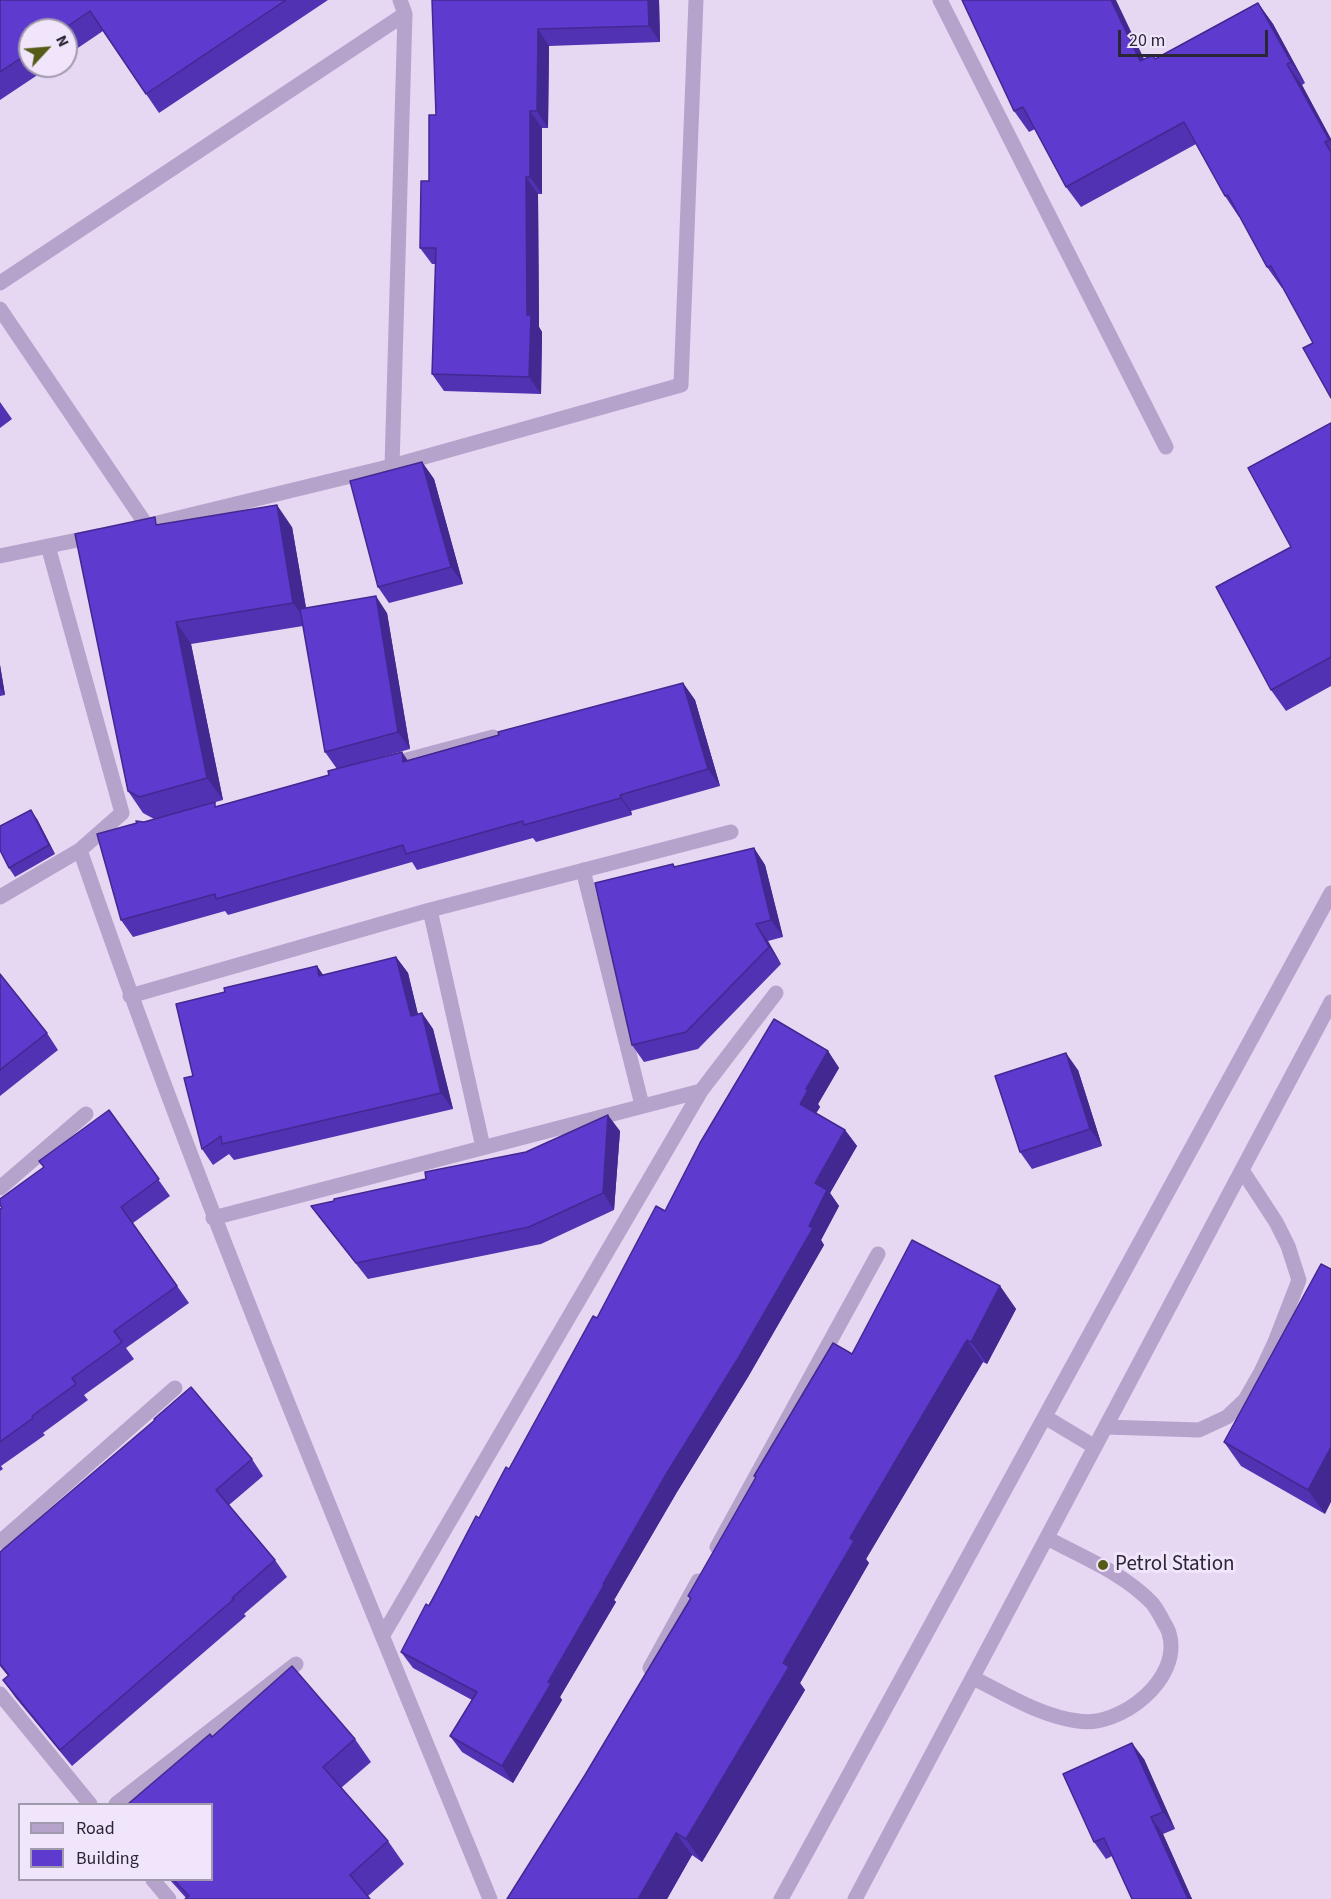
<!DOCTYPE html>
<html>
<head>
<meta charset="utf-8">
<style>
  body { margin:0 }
  #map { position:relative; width:1331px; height:1899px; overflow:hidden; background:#e6d8f3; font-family:"Source Sans 3",sans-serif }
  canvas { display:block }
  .legend { position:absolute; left:18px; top:1803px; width:195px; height:78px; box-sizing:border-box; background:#f0e5fa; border:2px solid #a199ac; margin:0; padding:8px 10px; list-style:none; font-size:18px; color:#2b2636 }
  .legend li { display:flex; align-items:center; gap:12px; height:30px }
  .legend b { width:30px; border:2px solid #a199ac }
  .north { position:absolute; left:18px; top:18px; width:60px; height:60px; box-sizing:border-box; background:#f0e5fa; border:2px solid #a199ac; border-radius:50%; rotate:64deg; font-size:16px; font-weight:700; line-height:24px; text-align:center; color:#2b2636 }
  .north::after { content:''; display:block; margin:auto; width:21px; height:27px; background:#565b18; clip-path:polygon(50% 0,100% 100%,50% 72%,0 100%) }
  .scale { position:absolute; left:1118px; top:30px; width:150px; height:27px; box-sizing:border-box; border:3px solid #2b2636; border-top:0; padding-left:8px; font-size:18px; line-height:21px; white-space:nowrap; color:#2b2636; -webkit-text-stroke:4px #f0e5fa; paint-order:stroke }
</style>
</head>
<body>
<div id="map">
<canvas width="1331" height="1899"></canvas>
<ul class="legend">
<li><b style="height:8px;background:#b6a3cc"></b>Road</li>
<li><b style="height:16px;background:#5e3acf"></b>Building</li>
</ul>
<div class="north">N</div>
<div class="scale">20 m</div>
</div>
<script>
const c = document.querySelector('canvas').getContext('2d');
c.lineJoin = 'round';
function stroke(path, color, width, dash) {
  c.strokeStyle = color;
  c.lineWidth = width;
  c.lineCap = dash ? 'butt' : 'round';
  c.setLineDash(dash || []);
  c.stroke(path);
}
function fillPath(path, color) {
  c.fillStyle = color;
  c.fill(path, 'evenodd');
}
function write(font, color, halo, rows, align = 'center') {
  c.font = font + ' "Source Sans 3",sans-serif';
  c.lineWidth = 6;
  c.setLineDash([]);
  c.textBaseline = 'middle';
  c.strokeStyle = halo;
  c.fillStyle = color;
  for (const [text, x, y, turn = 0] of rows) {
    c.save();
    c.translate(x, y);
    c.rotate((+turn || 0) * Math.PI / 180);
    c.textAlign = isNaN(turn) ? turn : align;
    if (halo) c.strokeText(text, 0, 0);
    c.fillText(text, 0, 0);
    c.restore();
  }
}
stroke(new Path2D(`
  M 940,0 L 1166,447
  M 0,283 L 405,14
  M 0,309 L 147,526
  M 392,466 L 405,14 L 400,0
  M 141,527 L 392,466 L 681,385 L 696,0
  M 48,546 L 122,813 L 80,850 C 202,1205 348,1551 490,1899
  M 0,556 L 97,536
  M 388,765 L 493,737
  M 583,870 L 642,1105
  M 0,897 L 80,850
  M 430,910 L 483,1147
  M 130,996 L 430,910 L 731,832
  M 0,1188 L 86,1114
  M 213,1218 L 701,1091
  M 1045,1417 L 1095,1447
  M 1106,1427 L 1199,1430 L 1227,1417 L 1245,1400 L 1261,1372 L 1275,1342 L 1299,1280 L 1288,1246 L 1276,1222 L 1242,1170
  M 0,1542 L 175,1388
  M 717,1547 L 878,1254
  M 383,1635 L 701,1091 L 776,993
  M 650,1668 L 698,1581
  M 973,1678 C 1006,1694 1040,1716 1078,1721 C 1120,1728 1183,1679 1169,1633 C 1168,1628 1163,1622 1161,1617 C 1158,1612 1155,1606 1151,1602 C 1123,1573 1082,1557 1047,1538
  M 0,1694 L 90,1804
  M 116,1804 L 296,1664
  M 153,1880 L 169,1899
  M 781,1899 L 1331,893
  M 855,1899 L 1331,1002`), '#b6a3cc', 15);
fillPath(new Path2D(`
  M 0,0 L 328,0 L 159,113 L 103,31 L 66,56 L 66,30 L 30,30 L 30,66 L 51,66 L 0,100 Z
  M 432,0 L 659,0 L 660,42 L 549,46 L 548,128 L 542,128 L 542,194 L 538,194 L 539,327 L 542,332 L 541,394 L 444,391 L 432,374 L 436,264 L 432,264 L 420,248 L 429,181 L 436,115 Z
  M 962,0 L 1144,59 L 1156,59 L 1258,3 L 1273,24 L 1305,83 L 1302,85 L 1331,139 L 1331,398 L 1313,343 L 1283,288 L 1282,288 L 1267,267 L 1240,217 L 1239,217 L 1225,196 L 1196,144 L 1081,207 L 1066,187 L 1035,129 L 1029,132 L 1014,111 Z
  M 0,402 L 12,419 L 0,428 Z
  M 1331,423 L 1331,686 L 1286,711 L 1271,690 L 1291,547 Z
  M 422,462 L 434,479 L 463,584 L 389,603 L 378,587 Z
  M 160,525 L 292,527 L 306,608 L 387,613 L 410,749 L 337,769 L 325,752 L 303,626 L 191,644 L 223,800 L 154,819 L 143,813 L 128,791 Z
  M 0,665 L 5,695 L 0,696 Z
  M 683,683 L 695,700 L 720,786 L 631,811 L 632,815 L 536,842 L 533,838 L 417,870 L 412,862 L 228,915 L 225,911 L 133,937 L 121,920 L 144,822 L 217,806 L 408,760 Z
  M 37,819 L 55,854 L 15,877 L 9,868 Z
  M 754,848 L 765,865 L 783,937 L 768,941 L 781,964 L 698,1049 L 644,1062 L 632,1045 L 673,864 L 675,867 Z
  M 396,957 L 408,973 L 418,1014 L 422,1013 L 433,1029 L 453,1109 L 234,1160 L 229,1154 L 213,1165 L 202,1149 L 193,1076 L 225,992 L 317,966 L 323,975 Z
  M 0,974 L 47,1033 L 58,1050 L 0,1096 Z
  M 828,1051 L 839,1068 L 818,1104 L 820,1107 L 816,1113 L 845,1130 L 857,1146 L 830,1193 L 839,1206 L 821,1240 L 824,1245 L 748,1377 L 677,1492 L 614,1600 L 616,1602 L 560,1697 L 562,1700 L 513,1783 L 462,1752 L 450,1736 L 472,1700 L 413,1668 L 401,1652 L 479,1518 L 509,1469 L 597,1318 Z
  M 1078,1070 L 1102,1146 L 1032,1169 L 1020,1152 Z
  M 109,1110 L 170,1196 L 133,1223 L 189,1303 L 126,1348 L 134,1359 L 84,1395 L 88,1400 L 43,1433 L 45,1435 L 1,1466 L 3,1469 L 0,1471 L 0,1209 L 44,1167 Z
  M 620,1131 L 614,1210 L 541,1244 L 368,1279 L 323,1222 L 311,1206 L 334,1201 L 426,1179 L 526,1152 Z
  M 1321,1264 L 1325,1514 L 1241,1466 L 1224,1442 Z
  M 1000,1286 L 1016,1309 L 987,1364 L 983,1362 L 866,1559 L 869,1563 L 800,1683 L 805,1690 L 702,1862 L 692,1855 L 667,1899 L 507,1899 L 585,1775 L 690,1599 L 688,1596 L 756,1478 L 754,1476 L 852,1354 Z
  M 252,1459 L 263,1476 L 229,1505 L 275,1560 L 287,1577 L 244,1614 L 246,1616 L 72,1766 L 15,1697 L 3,1680 L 8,1676 L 0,1666 L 0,1552 Z
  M 212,1737 L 355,1739 L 371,1762 L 341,1788 L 388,1841 L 404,1864 L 368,1896 L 186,1898 L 170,1880 L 212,1880 Z
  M 1144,1759 L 1175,1829 L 1163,1834 L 1192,1899 L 1132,1899 L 1112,1856 L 1106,1859 L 1094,1842 Z`), '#5132b2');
fillPath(new Path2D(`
  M 648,0 L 659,0 L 660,42 L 649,26 Z
  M 1111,0 L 1116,0 L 1155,82 L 1140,61 Z
  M 1258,3 L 1273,24 L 1305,83 L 1291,62 Z
  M 538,29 L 549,46 L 548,128 L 537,111 Z
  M 1287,64 L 1302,85 L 1331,139 L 1331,143 Z
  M 530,111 L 542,128 L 542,194 L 530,177 Z
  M 526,177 L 538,194 L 539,327 L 542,332 L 541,394 L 529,377 L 527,315 Z
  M 422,462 L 434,479 L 463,584 L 451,567 Z
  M 277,505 L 292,527 L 309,625 L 293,603 Z
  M 376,596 L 387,613 L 410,749 L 398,732 Z
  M 176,622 L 191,644 L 223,800 L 207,778 Z
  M 0,665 L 5,695 L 0,688 Z
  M 683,683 L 695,700 L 720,786 L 708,769 Z
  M 402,752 L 413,768 L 403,762 Z
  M 620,795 L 631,811 L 632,815 L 621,798 Z
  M 31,810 L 37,819 L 55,854 L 49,845 Z
  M 754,848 L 765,865 L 783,937 L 771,920 Z
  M 756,924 L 768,941 L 781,964 L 769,947 Z
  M 396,957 L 408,973 L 422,1032 L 411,1016 Z
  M 317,966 L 328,982 L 319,976 Z
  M 422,1013 L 433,1029 L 453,1109 L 441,1093 Z
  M 828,1051 L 839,1068 L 818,1104 L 820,1107 L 812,1120 L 800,1104 L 806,1089 Z
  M 1066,1053 L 1078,1070 L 1102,1146 L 1090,1129 Z
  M 608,1115 L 620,1131 L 614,1210 L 603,1193 Z
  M 845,1130 L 857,1146 L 830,1193 L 839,1206 L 821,1240 L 824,1245 L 748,1377 L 677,1492 L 614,1600 L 616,1602 L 560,1697 L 562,1700 L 513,1783 L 502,1766 L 603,1584 L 809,1226 L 815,1183 Z
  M 1000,1286 L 1016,1309 L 987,1364 L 971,1342 Z
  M 967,1340 L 983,1362 L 866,1559 L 869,1563 L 800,1683 L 805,1690 L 702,1862 L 686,1839 L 850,1538 Z
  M 1331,1447 L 1331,1502 L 1325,1514 L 1308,1490 Z
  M 1132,1743 L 1144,1759 L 1175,1829 L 1163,1812 Z
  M 1151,1817 L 1163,1834 L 1192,1899 L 1188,1899 Z
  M 676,1833 L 692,1855 L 667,1899 L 638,1899 Z`), '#422991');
const building = new Path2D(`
  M 0,0 L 286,0 L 146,94 L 90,11 L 62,30 L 30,30 L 30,52 L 0,72 Z
  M 432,0 L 648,0 L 649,26 L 538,29 L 537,111 L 530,111 L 530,177 L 526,177 L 527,315 L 531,315 L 529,377 L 432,374 L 436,248 L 420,248 L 421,181 L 429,181 L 429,115 L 436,115 Z
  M 962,0 L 1111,0 L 1140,61 L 1153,55 L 1155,59 L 1258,3 L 1291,62 L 1287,64 L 1329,140 L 1325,142 L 1331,152 L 1331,398 L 1303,348 L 1313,343 L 1271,266 L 1267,267 L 1228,195 L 1225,196 L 1184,122 L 1066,187 L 1023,107 L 1014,111 Z
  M 1331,423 L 1331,657 L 1271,690 L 1216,587 L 1291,547 L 1248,468 Z
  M 422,462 L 451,567 L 378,587 L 350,481 Z
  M 277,505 L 293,603 L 176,622 L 207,778 L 139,797 L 128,791 L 75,534 L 155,517 L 156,525 Z
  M 376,596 L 398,732 L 325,752 L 300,609 Z
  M 683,683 L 708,769 L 620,795 L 621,798 L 524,825 L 523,821 L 406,854 L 403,845 L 216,899 L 215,894 L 121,920 L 97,834 L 137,823 L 136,821 L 144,822 L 215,802 L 215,807 L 329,775 L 328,771 L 402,752 L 403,762 L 499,735 L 498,732 Z
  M 31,810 L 49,845 L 9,868 L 0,850 L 0,826 Z
  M 754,848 L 771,920 L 756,924 L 769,947 L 686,1032 L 632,1045 L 595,883 L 673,864 L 674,867 Z
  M 396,957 L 411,1016 L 422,1013 L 441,1093 L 222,1144 L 221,1136 L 202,1149 L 184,1078 L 193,1076 L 176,1004 L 225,992 L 224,988 L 317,966 L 319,976 Z
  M 0,974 L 47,1033 L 0,1070 Z
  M 774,1019 L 828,1051 L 806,1089 L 808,1090 L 800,1104 L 845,1130 L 815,1183 L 827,1190 L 809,1226 L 813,1228 L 737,1360 L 665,1476 L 603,1584 L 604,1585 L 548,1682 L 551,1684 L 502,1766 L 450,1736 L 477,1692 L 401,1652 L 426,1604 L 429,1606 L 476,1516 L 479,1518 L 506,1467 L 509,1469 L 593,1316 L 597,1318 L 656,1206 L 665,1211 L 700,1143 Z
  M 1066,1053 L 1090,1129 L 1020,1152 L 995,1076 Z
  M 109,1110 L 159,1179 L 121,1207 L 177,1286 L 114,1331 L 122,1342 L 72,1378 L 76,1384 L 32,1416 L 33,1418 L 0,1442 L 0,1209 L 2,1208 L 0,1205 L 0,1199 L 44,1167 L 39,1161 Z
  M 608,1115 L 603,1193 L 529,1227 L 356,1263 L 311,1206 L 334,1201 L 334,1199 L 426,1179 L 425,1172 L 526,1152 Z
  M 912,1240 L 1000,1286 L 971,1342 L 967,1340 L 850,1538 L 854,1541 L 783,1663 L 789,1667 L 686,1839 L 676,1833 L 638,1899 L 507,1899 L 585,1775 L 691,1598 L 688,1596 L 756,1477 L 754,1476 L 833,1343 L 852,1354 Z
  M 1321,1264 L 1331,1269 L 1331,1447 L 1308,1490 L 1224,1442 Z
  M 191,1387 L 252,1459 L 216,1490 L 275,1560 L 232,1598 L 234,1599 L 60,1750 L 3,1680 L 9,1675 L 0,1664 L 0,1552 L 155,1420 L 154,1419 Z
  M 292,1666 L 355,1739 L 323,1767 L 388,1841 L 350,1875 L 370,1899 L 185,1899 L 189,1896 L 174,1880 L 212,1880 L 212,1804 L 128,1804 L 210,1734 L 212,1737 Z
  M 1132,1743 L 1163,1812 L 1151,1817 L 1188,1899 L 1132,1899 L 1104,1838 L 1094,1842 L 1063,1774 Z`);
fillPath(building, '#5e3acf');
stroke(building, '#422991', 1.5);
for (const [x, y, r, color] of [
  [1103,1565,6,"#565b18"]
]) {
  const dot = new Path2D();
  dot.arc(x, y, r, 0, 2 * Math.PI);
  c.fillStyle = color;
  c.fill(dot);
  stroke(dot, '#f0e5fa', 2);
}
write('21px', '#2b2636', '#f0e5fa', [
  ["Petrol Station",1115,1565]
], 'left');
</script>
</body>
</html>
